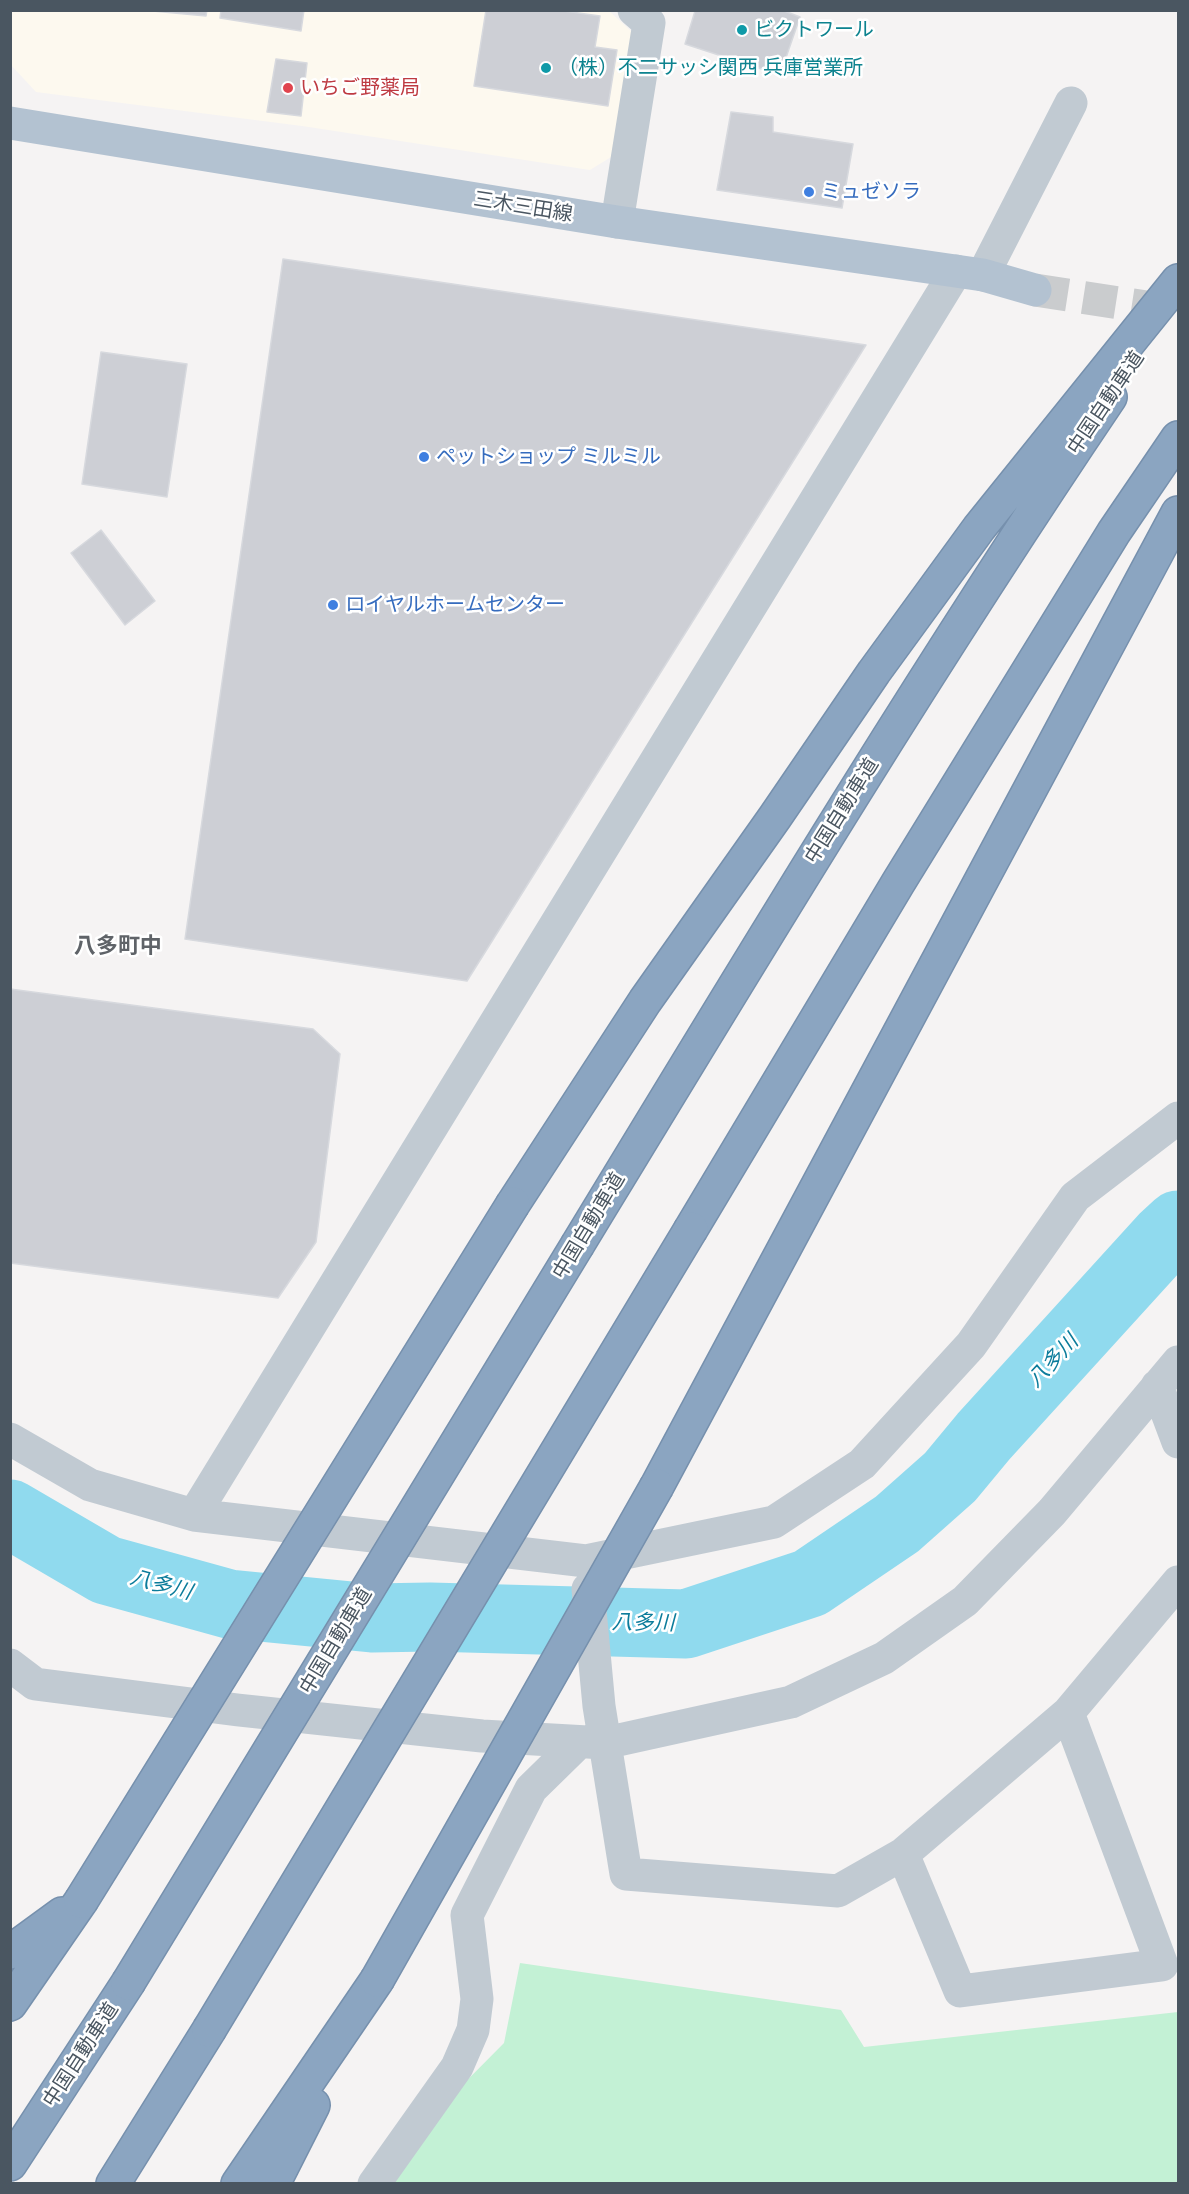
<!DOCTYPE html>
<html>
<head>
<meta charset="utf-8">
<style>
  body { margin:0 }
  #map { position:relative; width:1189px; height:2194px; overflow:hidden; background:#f5f3f3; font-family:Raleway,sans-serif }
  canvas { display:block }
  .frame { position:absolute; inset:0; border:12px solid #4a5661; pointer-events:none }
</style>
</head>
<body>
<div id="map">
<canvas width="1189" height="2194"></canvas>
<div class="frame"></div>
</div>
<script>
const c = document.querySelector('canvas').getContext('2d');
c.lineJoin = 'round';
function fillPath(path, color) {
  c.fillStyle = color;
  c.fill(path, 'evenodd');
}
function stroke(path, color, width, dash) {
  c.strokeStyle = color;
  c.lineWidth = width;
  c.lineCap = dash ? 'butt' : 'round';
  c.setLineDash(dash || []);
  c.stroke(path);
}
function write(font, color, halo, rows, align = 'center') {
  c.font = font + ' Raleway,"Noto Sans JP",sans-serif';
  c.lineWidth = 5;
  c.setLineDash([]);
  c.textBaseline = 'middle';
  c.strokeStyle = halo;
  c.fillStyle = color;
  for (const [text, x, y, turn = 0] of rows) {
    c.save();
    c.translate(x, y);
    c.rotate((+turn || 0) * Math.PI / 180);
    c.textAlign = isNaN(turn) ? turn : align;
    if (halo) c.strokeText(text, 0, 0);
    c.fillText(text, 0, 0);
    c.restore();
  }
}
fillPath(new Path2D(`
  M 608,10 L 633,33 L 611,157 L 590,170 L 302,126 L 36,92 L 11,65 L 11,11 Z`), '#fdf9ef');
fillPath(new Path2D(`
  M 520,1963 L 841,2010 L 864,2047 L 1178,2012 L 1178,2183 L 380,2184 L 388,2160 L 504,2043 Z`), '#c3f1d5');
stroke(new Path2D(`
  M 10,1514 L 106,1570 L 229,1604 L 372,1618 L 430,1617 L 686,1624 L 810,1583 L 897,1524 L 950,1477 L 984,1436 L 1165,1237 L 1178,1225`), '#90daee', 69);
const building = new Path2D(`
  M 142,10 L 207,10 L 206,16 Z
  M 221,10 L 304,10 L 301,31 L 220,18 Z
  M 486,10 L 557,10 L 600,16 L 595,47 L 617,50 L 608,106 L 474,86 Z
  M 692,10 L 782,10 L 800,17 L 780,75 L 685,44 L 695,11 Z
  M 276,59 L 307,63 L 301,116 L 267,112 Z
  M 731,112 L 773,117 L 773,132 L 853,144 L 842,208 L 717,190 Z
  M 283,259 L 866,345 L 467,981 L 185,939 Z
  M 101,352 L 187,364 L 167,497 L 82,484 Z
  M 101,530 L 155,601 L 125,625 L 71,553 Z
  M 10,989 L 313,1029 L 340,1054 L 316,1242 L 278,1298 L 10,1263 Z`);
fillPath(building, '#cdcfd5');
stroke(building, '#d7d9de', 1.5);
stroke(new Path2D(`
  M 1035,290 L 1178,312`), '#caccce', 33, [33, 16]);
const highway = new Path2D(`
  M 513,1204 L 645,1001 L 775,817 L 874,672 L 979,528 L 1178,281
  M 691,1229 L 898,883 L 1114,532 L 1178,438
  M 578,1244 C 751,959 923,674 1110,397
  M 657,1486 L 1178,513
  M 10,1952 L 62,1914
  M 10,2004 L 81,1901
  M 10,2164 L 128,1983
  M 113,2184 L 209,2030
  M 238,2184 L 377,1980
  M 273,2184 L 313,2105`);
stroke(highway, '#7690ad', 36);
stroke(new Path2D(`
  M 617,222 L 649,23 L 634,10
  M 983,275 L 1071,103
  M 1157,1386 L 1178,1442
  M 10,1439 L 90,1485 L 194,1515 L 586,1561 L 774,1522 L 862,1464 L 971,1345 L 1075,1197 L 1178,1118
  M 194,1515 L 956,271
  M 588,1589 L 599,1706 L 626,1874 L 838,1891 L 903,1854 L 1068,1713 L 1178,1582
  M 10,1665 L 35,1684 L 238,1710 L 482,1736 L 605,1743 L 791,1702 L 884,1658 L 965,1601 L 1052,1512 L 1178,1362
  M 903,1854 L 960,1991 L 1162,1965 L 1068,1713
  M 374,2184 L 457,2067 L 473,2030 L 477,1999 L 467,1915 L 531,1789 L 579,1742`), '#c1cad2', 33);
stroke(new Path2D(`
  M 10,123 L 617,222 L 983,275 L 1035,290`), '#b3c2d1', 33);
stroke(highway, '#8ba5c1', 33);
const highwayBridge = new Path2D(`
  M 81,1901 L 513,1204
  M 377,1980 L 657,1486
  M 128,1983 L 578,1244
  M 209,2030 L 691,1229`);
stroke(highwayBridge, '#7690ad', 36, []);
stroke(highwayBridge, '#8ba5c1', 33);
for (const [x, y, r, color] of [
  [742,30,6,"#0f9aa8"],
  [546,68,6,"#0f9aa8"],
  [288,88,6,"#e0444e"],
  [809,192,6,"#3f7fe0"],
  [424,457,6,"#3f7fe0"],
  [333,605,6,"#3f7fe0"]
]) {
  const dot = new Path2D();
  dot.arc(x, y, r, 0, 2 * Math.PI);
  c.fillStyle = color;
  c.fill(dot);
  stroke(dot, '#fff', 2);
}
write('20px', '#0d838f', '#fff', [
  ["ビクトワール",754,30],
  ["（株）不二サッシ関西 兵庫営業所",558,68]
], 'left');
write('20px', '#be3a42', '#fff', [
  ["いちご野薬局",300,88]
], 'left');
write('20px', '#366cbe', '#fff', [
  ["ミュゼソラ",821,192],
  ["ペットショップ ミルミル",436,457],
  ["ロイヤルホームセンター",345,605]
], 'left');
write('20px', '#4a5661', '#fff', [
  ["三木三田線",523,207,9],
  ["中国自動車道",1106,403,-56],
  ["中国自動車道",842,811,-58],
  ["中国自動車道",589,1226,-59],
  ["中国自動車道",336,1641,-59],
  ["中国自動車道",81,2055,-57]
]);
write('italic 21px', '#0c7c9b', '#fff', [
  ["八多川",1053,1361,-47],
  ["八多川",161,1585,15],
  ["八多川",643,1623,1]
]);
write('bold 22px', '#5f6368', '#fff', [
  ["八多町中",118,946]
]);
</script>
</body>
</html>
